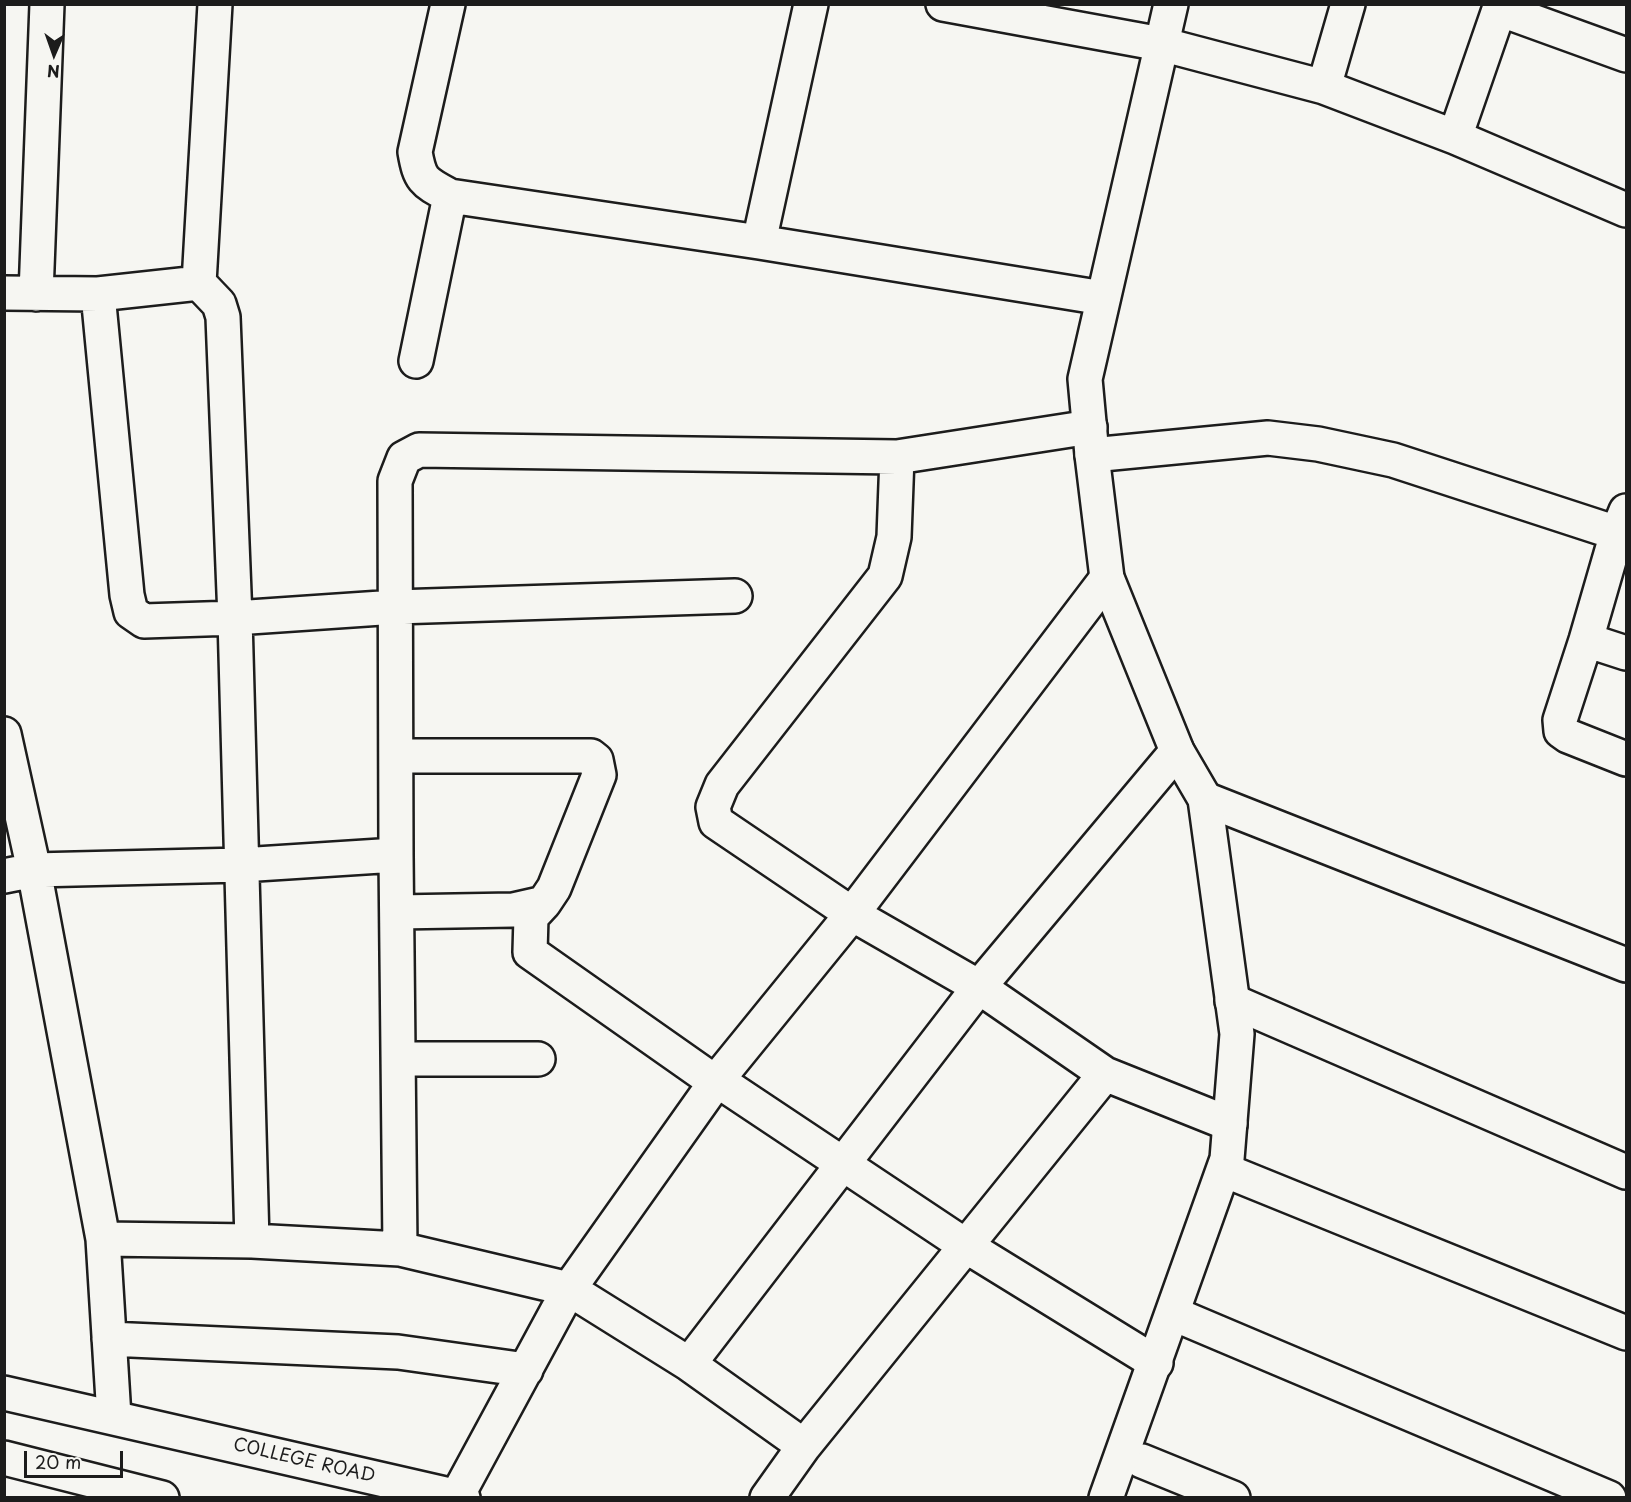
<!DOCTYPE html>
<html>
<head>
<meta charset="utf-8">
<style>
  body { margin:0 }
  #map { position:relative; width:1631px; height:1502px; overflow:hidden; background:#f6f6f2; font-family:"Playpen Sans",sans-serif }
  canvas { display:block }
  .frame { position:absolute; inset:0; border:6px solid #1c1c1c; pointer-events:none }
  .north { position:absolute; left:24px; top:24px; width:60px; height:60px; -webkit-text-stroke:4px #f6f6f2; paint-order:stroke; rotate:182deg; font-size:16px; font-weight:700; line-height:24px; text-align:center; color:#1c1c1c }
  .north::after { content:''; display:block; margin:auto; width:21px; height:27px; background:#1c1c1c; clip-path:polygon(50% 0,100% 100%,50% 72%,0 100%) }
  .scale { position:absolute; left:24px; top:1451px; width:99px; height:27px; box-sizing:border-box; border:3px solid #1c1c1c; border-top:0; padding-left:8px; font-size:18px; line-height:21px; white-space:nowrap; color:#1c1c1c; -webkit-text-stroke:4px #f6f6f2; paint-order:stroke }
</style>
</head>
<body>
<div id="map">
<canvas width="1631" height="1502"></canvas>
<div class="frame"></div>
<div class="north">N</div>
<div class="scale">20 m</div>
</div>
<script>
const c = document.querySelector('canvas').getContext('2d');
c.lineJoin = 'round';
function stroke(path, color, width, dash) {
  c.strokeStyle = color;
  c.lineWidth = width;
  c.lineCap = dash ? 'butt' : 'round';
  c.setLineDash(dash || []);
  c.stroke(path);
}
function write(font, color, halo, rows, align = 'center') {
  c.font = font + ' "Playpen Sans",sans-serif';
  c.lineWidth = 4.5;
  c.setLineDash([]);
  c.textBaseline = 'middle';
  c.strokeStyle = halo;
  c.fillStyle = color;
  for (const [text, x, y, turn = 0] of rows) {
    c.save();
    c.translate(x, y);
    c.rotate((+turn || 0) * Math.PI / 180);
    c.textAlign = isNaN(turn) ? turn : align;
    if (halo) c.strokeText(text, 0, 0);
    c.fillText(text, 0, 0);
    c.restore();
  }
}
const minor = new Path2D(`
  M 215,4 L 199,283 L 219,304 L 223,317 L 235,618 L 252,1241
  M 448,4 L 415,152 C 420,181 424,182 450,196 L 759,242 L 1103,298
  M 943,4 L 1161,44 L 1324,87 L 1455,137 L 1626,210
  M 1499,9 L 1626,55
  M 1324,87 L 1348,4
  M 1455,137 L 1501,4
  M 759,242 L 811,4
  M 4,293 L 98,294 L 199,283
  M 36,294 L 47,4
  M 98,294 L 127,595 L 131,612 L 144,621 L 235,618 L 396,607 L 735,596
  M 416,361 L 450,196
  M 1092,455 L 1268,438 L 1318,444 L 1393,460 L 1626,536
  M 897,457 L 894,537 L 885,576 L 722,785 L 713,807 L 716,822 L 852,914 L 979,987 L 1105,1074 L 1230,1124
  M 1626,511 L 1617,533 L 1586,640 L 1560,720 L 1561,731 L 1568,736 L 1626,759
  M 1586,640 L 1626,653
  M 4,734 L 34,870 L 103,1239 L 114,1417
  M 396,756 L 591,756 L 596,760 L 599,775 L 554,888 L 544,903 L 513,910 L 397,912
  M 1205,799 L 1626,965
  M 4,876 L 34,870 L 241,865 L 396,855
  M 544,903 L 531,917 L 530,952 L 705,1075 L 717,1080 L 966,1246 L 1156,1363
  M 1232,1001 L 1626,1172
  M 399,1059 L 538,1059
  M 1224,1170 L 1626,1333
  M 103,1239 L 252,1241 L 400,1249 L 569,1289 L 689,1364 L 804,1446
  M 400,1249 L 396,855 L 395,481 L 404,458 L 419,450 L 897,457 L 1090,427
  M 1174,1314 L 1609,1498
  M 109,1339 L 398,1352 L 526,1370
  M 689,1364 L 979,987 L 1177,751
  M 1142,1461 L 1233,1498
  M 456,1498 L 569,1289 L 717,1080 L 852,914 L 1107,578
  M 767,1498 L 804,1446 L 1105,1074`);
const tertiary = new Path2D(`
  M 1106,1498 L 1227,1159 L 1237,1034 L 1205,799 L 1177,751 L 1107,578 L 1092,455 L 1085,379 L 1171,4`);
const secondary = new Path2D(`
  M 4,1393 L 463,1498
  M 4,1458 L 162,1498`);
stroke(minor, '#1c1c1c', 38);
stroke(tertiary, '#1c1c1c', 38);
stroke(secondary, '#1c1c1c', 38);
stroke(minor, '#f6f6f2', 33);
stroke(tertiary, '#f6f6f2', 33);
stroke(secondary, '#f6f6f2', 33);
write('18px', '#1c1c1c', '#f6f6f2', [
  ["COLLEGE ROAD",304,1461,13]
]);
</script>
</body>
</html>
